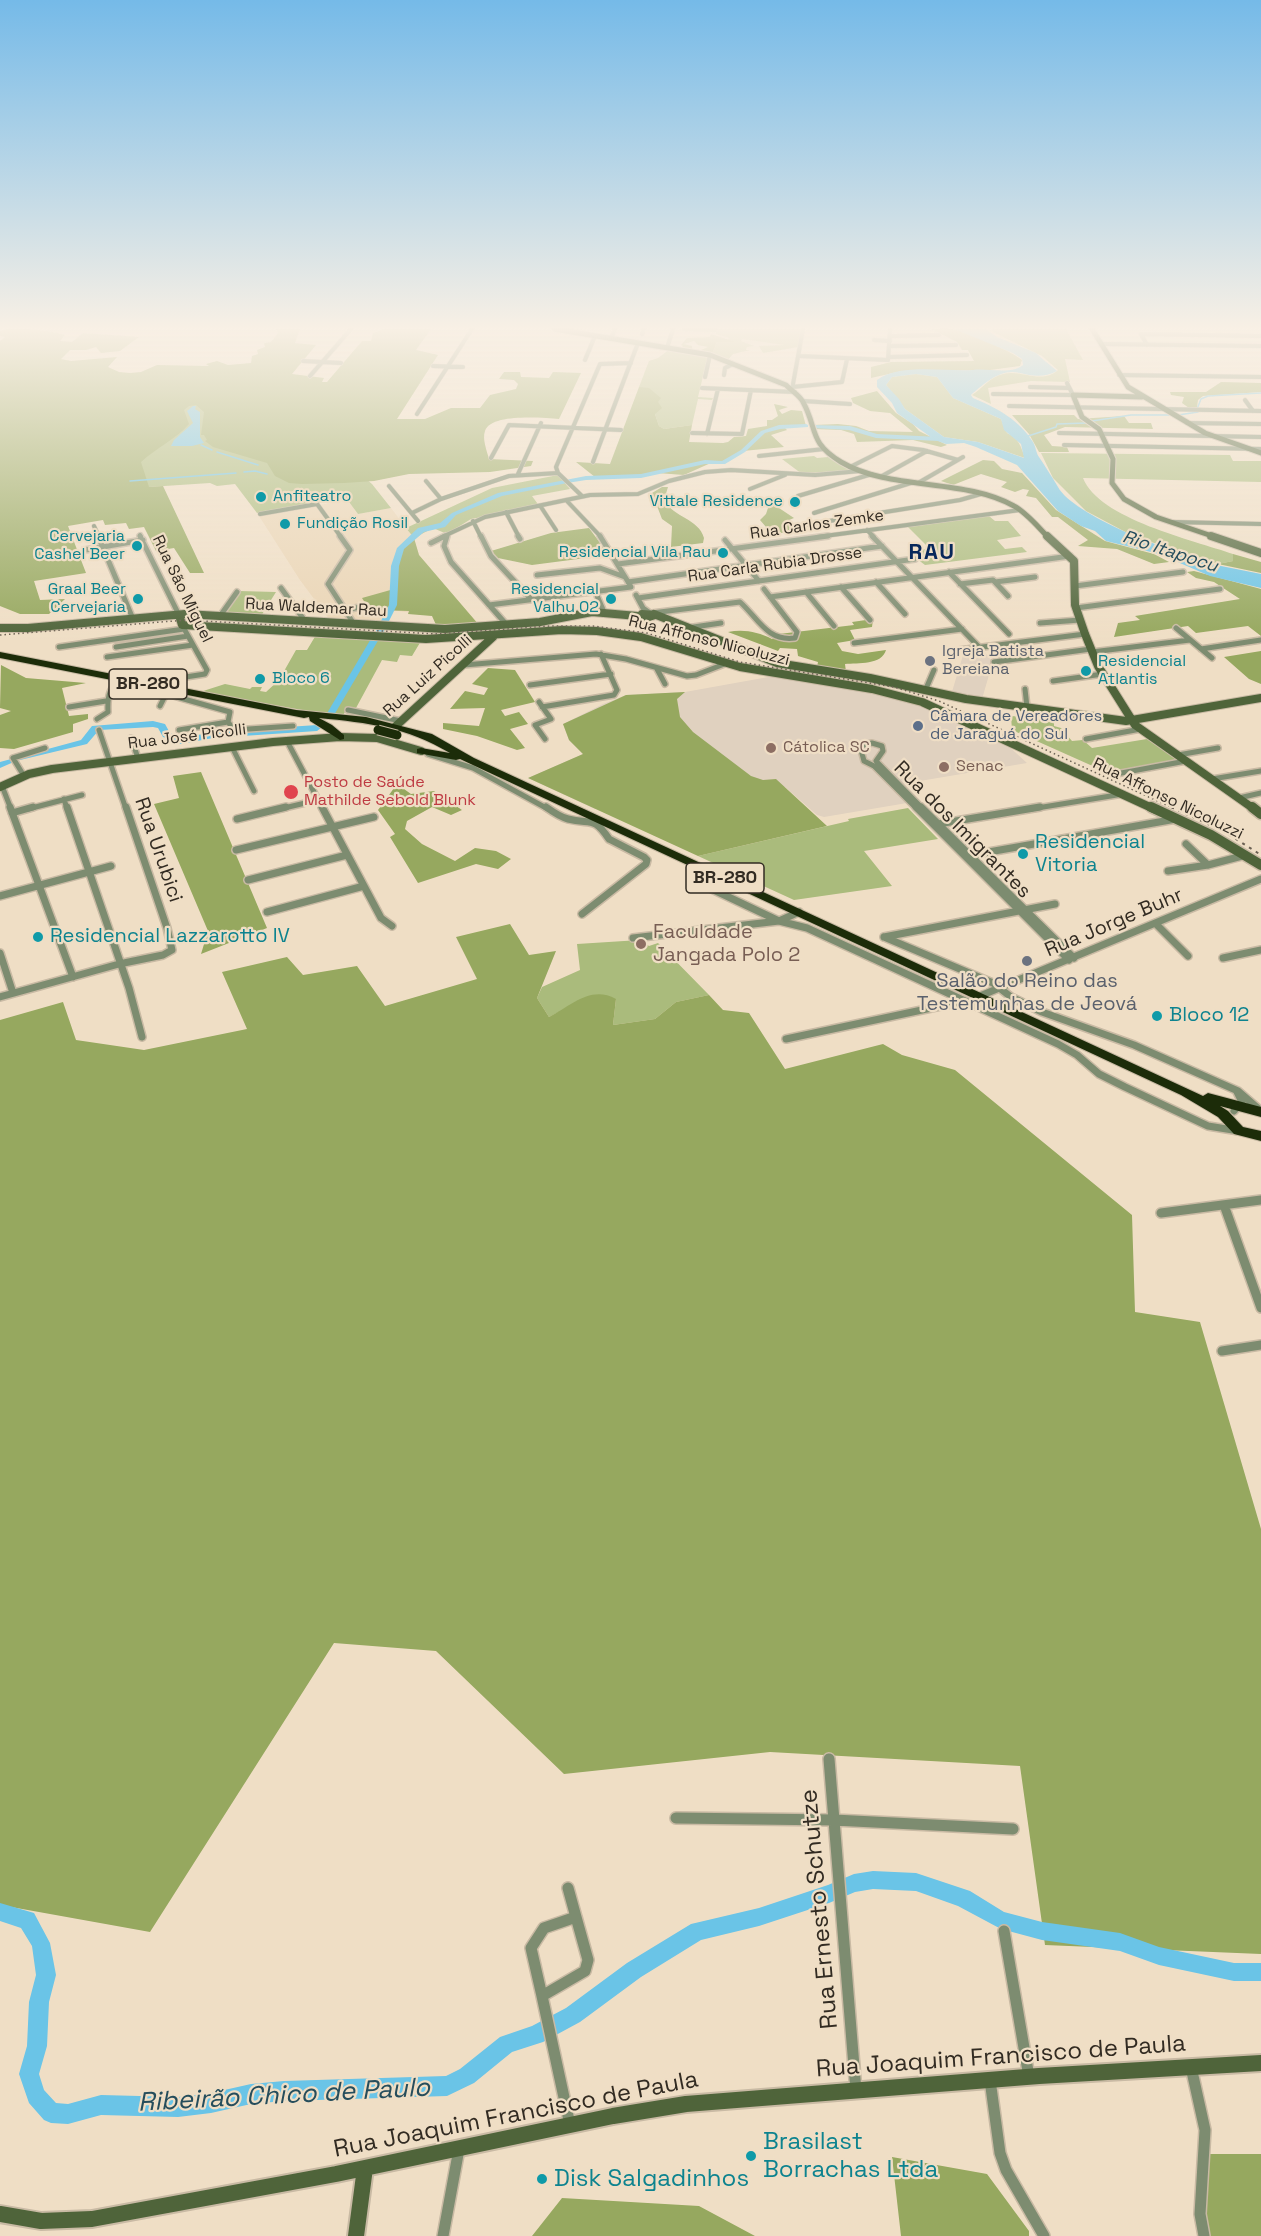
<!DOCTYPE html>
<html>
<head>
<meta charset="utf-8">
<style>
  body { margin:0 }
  canvas { display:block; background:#efdec5 }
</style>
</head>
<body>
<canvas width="1261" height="2236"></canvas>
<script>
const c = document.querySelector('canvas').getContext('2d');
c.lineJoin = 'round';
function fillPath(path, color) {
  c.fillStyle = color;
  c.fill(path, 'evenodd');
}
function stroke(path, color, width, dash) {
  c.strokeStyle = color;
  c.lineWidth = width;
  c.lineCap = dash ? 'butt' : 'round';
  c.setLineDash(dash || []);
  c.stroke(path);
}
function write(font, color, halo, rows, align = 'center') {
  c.font = font + ' "Space Grotesk",sans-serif';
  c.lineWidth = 4.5;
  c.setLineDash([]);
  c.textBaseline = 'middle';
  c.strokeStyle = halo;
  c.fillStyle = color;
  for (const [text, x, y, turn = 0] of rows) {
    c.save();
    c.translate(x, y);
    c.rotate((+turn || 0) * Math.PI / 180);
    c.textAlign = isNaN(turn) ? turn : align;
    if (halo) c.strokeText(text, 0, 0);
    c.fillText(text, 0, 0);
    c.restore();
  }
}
fillPath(new Path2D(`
  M 347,500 L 358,514 L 391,508 L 414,538 L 419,555 L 479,625 L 437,627 L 433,616 L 391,610 L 387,626 L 332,623 L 300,580 L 259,516 Z`), '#ead5b5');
fillPath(new Path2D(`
  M 982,649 L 1003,674 L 989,675 L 982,699 L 951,695 L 964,652 Z
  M 774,676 L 884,694 L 921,705 L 1004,742 L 1027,763 L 902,784 L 880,761 L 866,763 L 907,803 L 824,817 L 817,815 L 785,787 L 595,809 L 528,778 L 583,754 L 569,740 L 563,724 L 603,704 L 626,695 L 685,692 Z`), '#e0d1bf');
fillPath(new Path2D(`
  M 717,329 L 802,329 L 798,347 L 763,353 L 759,346 L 784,345 L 742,339 L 741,341 L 754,346 L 747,347 L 746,350 L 750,350 L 733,354 L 728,360 L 712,354 L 717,342 L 726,341 L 729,338 L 716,334 Z
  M 992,329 L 1066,329 L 1083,360 L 1065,359 L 1070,382 L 1031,381 L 988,388 L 991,404 L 972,395 C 983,388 990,377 1003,374 C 1022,369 1041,385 1058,370 L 1042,356 L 991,331 L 994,330 Z
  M 670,349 L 708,356 L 698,397 L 713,398 L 712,400 L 698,399 L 692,425 L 664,429 L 659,426 L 655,414 L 639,387 L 649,361 L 658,358 Z
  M 147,372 L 360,474 L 372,484 L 391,508 L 358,514 L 346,498 L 257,513 L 235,484 L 217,486 L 210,483 L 149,487 L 96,469 Z
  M 916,374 L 937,377 L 953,398 L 1001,419 L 1007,433 C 1019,438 1021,447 1025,458 L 978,442 L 944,437 L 905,409 L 886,385 L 892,377 Z
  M 1041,453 L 1230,455 L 1233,461 L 1261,461 L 1261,482 L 1083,478 C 1099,519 1193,540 1233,554 L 1233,561 L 1218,564 L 1133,536 L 1086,511 L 1053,478 Z
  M 814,456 L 817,458 L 828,457 L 853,470 L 802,474 L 782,459 Z
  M 558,475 L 570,489 L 532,496 L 540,507 L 471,519 L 447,534 L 433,528 L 414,538 L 406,528 L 492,488 Z
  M 989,516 L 995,521 L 1008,521 L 1021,536 L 997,540 L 1005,549 L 1022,547 L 1027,552 L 925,565 L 909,553 L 929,548 L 908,527 Z
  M 239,591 L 276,592 L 261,616 L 224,614 Z
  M 316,635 L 421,641 L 412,656 L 400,655 L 397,662 L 382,660 L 356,708 L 348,707 L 342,717 L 200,692 L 225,684 L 250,689 L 252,687 L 262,687 L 260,691 L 266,692 L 279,680 L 296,650 L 307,650 Z
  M 1025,709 L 1045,711 L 1046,721 L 1054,722 L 1054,726 L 1061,728 L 1072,741 L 1083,740 L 1092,748 L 1147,739 L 1177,760 L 1106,772 L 1012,730 L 1011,716 L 1024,717 Z
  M 908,808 L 938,839 L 864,851 L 892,886 L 794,900 L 698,856 L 849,821 L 848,819 Z
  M 640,940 L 649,946 L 658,943 L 709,995 L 676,1002 L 655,1019 L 613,1025 L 616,999 L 569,1007 L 549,1017 L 537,998 L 542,987 L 580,970 L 577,944 Z`), '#aabb7c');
fillPath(new Path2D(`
  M 7,329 C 27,329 45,329 65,335 L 60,341 L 72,342 L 83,333 L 139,337 L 120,351 L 101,353 L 96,347 L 86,350 L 70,350 L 61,359 L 71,361 L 117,357 L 108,367 L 119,372 L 130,373 L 141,372 L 157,365 L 209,366 L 206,364 L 217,361 L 228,365 L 251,363 L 252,356 L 258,354 L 257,350 L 265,347 L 264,343 L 271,342 L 278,333 L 276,329 L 300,329 L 295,343 L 316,345 L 292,374 L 324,378 L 322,382 L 327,382 L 362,341 L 371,341 L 373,333 L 383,329 L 431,329 L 416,350 L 438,355 L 397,419 L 425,419 L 451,408 L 480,408 L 490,395 L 516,389 L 518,384 L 514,380 L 499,379 L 504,372 L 520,372 L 521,377 L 549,378 L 553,372 L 581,373 L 559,419 C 543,418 491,413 485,431 C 482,439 487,451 489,459 L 533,461 L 531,466 L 490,472 L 409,474 L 374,481 L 344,483 L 302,484 L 289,483 L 275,476 L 267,463 L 213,447 L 205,441 L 207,440 L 204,435 L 201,435 L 204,412 L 196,405 L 189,406 L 184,410 L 189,424 C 175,440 156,448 141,462 L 149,487 L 163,486 L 204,573 L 190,573 L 174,548 L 156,551 L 144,527 L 129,529 L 126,523 L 105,525 L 103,520 L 68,526 L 86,573 L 34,581 L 40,600 L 65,599 L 49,614 L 20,614 L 0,606 L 0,341 L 5,337 L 0,336 L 0,331 Z
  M 931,329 C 937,329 945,328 951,329 C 965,331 1012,351 1022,360 L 1020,366 L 990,370 L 902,371 L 871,378 L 871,367 L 891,362 L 974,361 L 968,350 L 962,350 L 957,342 Z
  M 711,334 L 735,342 L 717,342 L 712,354 L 702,352 L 701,350 L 708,347 L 698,345 L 694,341 L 684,344 L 692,346 L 692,349 L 680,349 L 683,346 L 681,345 L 687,338 L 710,337 Z
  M 1221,382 L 1261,383 L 1261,392 L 1203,396 L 1198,400 L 1197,407 L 1189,408 L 1182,403 L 1184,397 L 1171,395 L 1170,392 L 1206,392 Z
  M 639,387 L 649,388 L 661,398 L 658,402 L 662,408 L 655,414 L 659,426 L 664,429 L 692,425 L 689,442 L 723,443 L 728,442 L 734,437 L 746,436 L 748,429 L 767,426 L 767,420 L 772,420 L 778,416 L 774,404 L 788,407 L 779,410 L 782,414 L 791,410 L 802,411 L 806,426 L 784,427 L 787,430 L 771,435 L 784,447 L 743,451 L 723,463 L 713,462 L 684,475 L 657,473 L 641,476 L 595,477 L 576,462 L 610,464 Z
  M 877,391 L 896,413 L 913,424 L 919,431 L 947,445 L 941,447 L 913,440 L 857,442 L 854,434 L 841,430 L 814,429 L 813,425 L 838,424 L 856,426 L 869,431 L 913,432 L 890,413 L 870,411 L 853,403 L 851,398 Z
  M 1012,415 L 1074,415 L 1078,419 L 1124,416 L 1129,423 L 1151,423 L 1153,429 L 1065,427 L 1044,435 L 1052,446 L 1067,447 L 1069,452 L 1039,452 L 1029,434 Z
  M 983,460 L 994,461 L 1002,469 L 1022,473 L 1056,510 L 1105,541 L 1154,554 L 1169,562 L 1154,564 L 1117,549 L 1078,546 L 1088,540 L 1058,517 L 1052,517 L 1036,498 L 1026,496 L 1029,490 L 1023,489 L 1015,492 L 1001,487 L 1007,482 L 981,474 L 953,485 L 941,481 Z
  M 662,487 L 668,487 L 664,500 C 674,518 698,518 704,538 L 703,543 L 671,547 L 672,526 L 662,519 L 652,493 Z
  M 770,502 L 794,518 L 789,520 L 798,531 L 772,534 L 760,520 L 766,514 Z
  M 589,528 L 609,555 L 532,565 L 493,557 L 491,551 L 551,533 Z
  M 414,538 L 419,555 L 479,625 L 437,627 L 432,616 L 408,614 L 409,611 L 376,610 L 371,612 L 362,598 L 394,589 C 395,568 396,551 414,538 Z
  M 1233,554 L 1261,562 L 1261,573 L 1218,564 L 1233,561 Z
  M 1194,571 L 1261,589 L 1261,636 L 1248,626 L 1196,633 L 1188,626 L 1114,637 L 1118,623 L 1140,620 L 1135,616 L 1240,599 L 1214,582 L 1196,578 L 1187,572 Z
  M 873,619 L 872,627 L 850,630 L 855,640 L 837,643 L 842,651 L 858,654 L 886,650 C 882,665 858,663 845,664 L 846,672 L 817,667 L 818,662 L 798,656 L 797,649 L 780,648 L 778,651 L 728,632 C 744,629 758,632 772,639 L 779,634 L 854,625 L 852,622 Z
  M 1261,651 L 1261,684 L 1249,679 L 1224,657 Z
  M 1,665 L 26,678 L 86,683 L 62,688 L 69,716 L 88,714 L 88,719 L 73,724 L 73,732 L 14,749 L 0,748 L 0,715 L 11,711 L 0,708 Z
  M 488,668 L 515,670 L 535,702 L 501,710 L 505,716 L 519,712 L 528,724 L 510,729 L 525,748 L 517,750 L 477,736 L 443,729 L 443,723 L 479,726 L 485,708 L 450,709 L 465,691 L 484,695 L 488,688 L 472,684 Z
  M 685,692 L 677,699 L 680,717 L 693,732 L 751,776 L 763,780 L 776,779 L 827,826 L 698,856 L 528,778 L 583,754 L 569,740 L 563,724 L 626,695 Z
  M 201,772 L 267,928 L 201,954 L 208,931 L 154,804 L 179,798 L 173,776 Z
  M 397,784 L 411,794 L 434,791 L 462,810 L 451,815 L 432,807 L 407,821 L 405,829 L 422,844 L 455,861 L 475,848 L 496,851 L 511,859 L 498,869 L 476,864 L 418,883 L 390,837 L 395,834 L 378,810 Z
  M 510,924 L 529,955 L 556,951 L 537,998 L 549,1017 C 572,1005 591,985 616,999 L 613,1025 L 655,1019 L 676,1002 L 709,995 L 723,1010 L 749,1013 L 785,1069 L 883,1044 L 902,1055 L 955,1070 L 1132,1215 L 1135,1312 L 1200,1322 L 1261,1529 L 1261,1954 L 1045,1945 L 1020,1766 L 770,1752 L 564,1774 L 436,1651 L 334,1643 L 150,1932 L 0,1905 L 0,1020 L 63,1002 L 76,1040 L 144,1050 L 247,1029 L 222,972 L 287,957 L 303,975 L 357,966 L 385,1006 L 477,979 L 456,937 Z
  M 1207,2154 L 1261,2154 L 1261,2236 L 1198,2236 Z
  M 892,2157 L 987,2174 L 1029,2231 L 1029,2236 L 901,2236 Z
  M 562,2198 L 699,2206 L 755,2236 L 532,2236 Z`), '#96a85f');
fillPath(new Path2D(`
  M 954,329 L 986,329 L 997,337 L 1036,353 C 1042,359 1049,364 1057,371 C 1044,378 1032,376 1020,373 C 1000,368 984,384 971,395 L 973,398 C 998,408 1020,421 1033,442 C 1036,447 1036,453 1039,457 C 1045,466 1052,477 1058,487 C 1073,515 1172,554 1206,559 L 1211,564 L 1261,574 L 1261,588 L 1210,576 L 1159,554 L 1106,541 L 1095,531 L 1081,526 L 1058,511 L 1017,465 L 976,447 L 964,443 L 946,444 L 935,440 L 897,413 L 892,403 L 877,387 L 877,380 C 900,363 945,372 973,370 C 988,368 1011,375 1023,365 L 1022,359 L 1013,353 ZM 916,374 L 937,377 L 953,398 L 1001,419 L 1004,430 L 1021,444 L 1024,458 L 978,442 L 944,437 L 905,409 L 899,399 L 886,385 L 892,377 Z
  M 193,406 L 196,406 L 195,409 L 200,412 L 200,437 L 204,443 L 192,446 L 171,446 L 174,440 L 193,423 L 187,411 Z`), '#6ac4e7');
stroke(new Path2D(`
  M 1197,409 L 1201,399 L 1208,396 L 1261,393
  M 1178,415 L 1198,412
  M 1092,421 L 1131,415 L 1171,415
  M 1028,436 L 1056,427 L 1057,424 L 1086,423
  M 201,445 L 212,450
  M 217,452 L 258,465
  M 244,472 L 255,471 L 267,474
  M 130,481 L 236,473`), '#6ac4e7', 1.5);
fillPath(new Path2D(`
  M 806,424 L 808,425 L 808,427 L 780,429 L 765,433 L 745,452 L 725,464 L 705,464 L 641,478 L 586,480 L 567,483 L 502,496 L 456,515 L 445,527 L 424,532 L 404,549 L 399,566 L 397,605 L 382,635 L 375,633 L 389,605 L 391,566 L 397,548 L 418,528 L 440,523 L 452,513 L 498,493 L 586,476 L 641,474 L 705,460 L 722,461 L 741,450 L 761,431 L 779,425 Z
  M 811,425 L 850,426 L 877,434 L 939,437 L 942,439 L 939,441 L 876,438 L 849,430 L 813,428 L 811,427 Z
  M 372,637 L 379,639 L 334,715 L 327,717 L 326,715 Z
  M 153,721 L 165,724 L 170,733 L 182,738 L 213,732 L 317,725 L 321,728 L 317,731 L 213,738 L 181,744 L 163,737 L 158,728 L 153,727 L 99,730 L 87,744 L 16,761 L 0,768 L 0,762 L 81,740 L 92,726 Z
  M 873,1871 L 916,1873 L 970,1891 L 1004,1912 L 1042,1922 L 1120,1933 L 1159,1947 L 1234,1963 L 1261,1963 L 1261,1981 L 1234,1981 L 1159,1965 L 1120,1951 L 1042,1940 L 1001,1929 L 958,1906 L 916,1891 L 873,1889 L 855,1892 L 829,1903 L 759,1926 L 701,1940 L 641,1977 L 580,2022 L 543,2042 L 512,2052 L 474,2083 L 447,2096 L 284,2101 L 251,2104 L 211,2113 L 178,2117 L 101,2115 L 68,2124 L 51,2123 L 44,2120 L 29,2103 L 19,2074 L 27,2046 L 29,2002 L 36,1975 L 32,1946 L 21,1928 L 0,1921 L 0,1903 L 34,1913 L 50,1943 L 56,1975 L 49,2002 L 47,2046 L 39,2074 L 44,2090 L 56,2103 L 68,2104 L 101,2095 L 178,2097 L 211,2093 L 251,2084 L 284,2081 L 446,2076 L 460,2069 L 500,2037 L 532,2026 L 566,2008 L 627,1963 L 691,1924 L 759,1908 L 828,1885 L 854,1874 Z`), '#6ac4e7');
const streetFar4 = new Path2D(`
  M 684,329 L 715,330
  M 642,334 L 644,329
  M 890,336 L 939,335
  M 611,338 L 615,329
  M 874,340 L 890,341
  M 1101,344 L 1261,346
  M 1147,345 L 1141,334 L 1261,336
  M 889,346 L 956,345
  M 667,348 L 673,329
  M 800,356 L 888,360 L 890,329
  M 889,357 L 967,355
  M 585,360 L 595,336
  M 303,361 L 341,363
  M 433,366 L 463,367
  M 724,375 L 725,368 L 733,364
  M 1119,375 L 1261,377
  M 310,376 L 351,329
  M 705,377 L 710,355
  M 793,384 L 803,329
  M 792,387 L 842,382 L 847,359
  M 1030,387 L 1069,388
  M 702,388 L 795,392
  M 993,394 L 1073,395 L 1067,383
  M 1245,400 L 1253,411
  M 803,401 L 850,404
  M 1009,406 L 1261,411
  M 417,414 L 472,329
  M 1187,423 L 1261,424
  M 692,433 L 742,434 L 751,390
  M 1059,433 L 1261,437
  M 707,434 L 718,389
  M 1064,445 L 1261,449
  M 759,456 L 824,449
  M 491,458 L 509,425 L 621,430
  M 593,462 L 638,343
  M 850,467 L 892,446 L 923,450 L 958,460
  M 518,474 L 541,423
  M 882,476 L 927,451
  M 426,481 L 441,499
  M 918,483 L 963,457
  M 389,486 L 418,521
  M 750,489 L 785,475
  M 582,496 L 558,473 L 556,467 L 600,364 L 631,363
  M 798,496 L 872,474
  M 312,497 L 341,537
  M 566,500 L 601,537
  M 541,507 L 556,530
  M 506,512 L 519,537
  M 412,513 L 441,499 L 509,476 L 558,473
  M 814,513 L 914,482
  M 260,514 L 317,504
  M 473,521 L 481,537
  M 1173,522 L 1261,524
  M 94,526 L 99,537
  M 798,526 L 960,500 L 981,494
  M 867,530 L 874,537
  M 140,535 L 141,537
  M 442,537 L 485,517 L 590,495 L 638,494 L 669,481 L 705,472 L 731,470 L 815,475 L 860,471
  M 817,537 L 1020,510`);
const streetFar3 = new Path2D(`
  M 98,536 L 133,619
  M 140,536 L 179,615
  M 340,536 L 350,550 L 328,584 L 354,624
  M 447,536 L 444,546 L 451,562 L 506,624
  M 481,536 L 491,556 L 530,598
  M 518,536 L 520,539
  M 600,536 L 630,585
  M 872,536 L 979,647
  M 725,540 L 759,581
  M 431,543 L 445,536
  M 85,550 L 143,540
  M 618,564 L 828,536
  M 949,572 L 1009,634
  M 537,575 L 600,568 L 625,577
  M 628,582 L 882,546
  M 876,582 L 905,614
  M 995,582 L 1035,577
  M 960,584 L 993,580 L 1008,596
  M 1075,586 L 1183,572
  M 841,587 L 870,620
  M 281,588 L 305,621
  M 595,591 L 604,612
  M 806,592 L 834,626
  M 636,595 L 643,608 L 650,613
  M 770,597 L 1070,556
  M 638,598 L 915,559
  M 489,605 L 631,587
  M 1076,608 L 1220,589
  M 344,610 L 366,606
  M 652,613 L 740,602 C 758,618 767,642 795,638 L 797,632 L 764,589
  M 220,616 L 237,592
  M 1040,623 L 1080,620
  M 687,628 L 721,623
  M 1176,628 L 1212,658
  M 854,643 L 962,629
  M 59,647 L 184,629
  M 116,647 L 188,636
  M 1201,649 L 1261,640
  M 959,650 L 1085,634
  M 1092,652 L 1190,640
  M 107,657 L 193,645
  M 994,662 L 1091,649
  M 464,665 L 596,654 L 626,659 L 687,676 L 696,675 L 727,663
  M 657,669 L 665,684
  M 1053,681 L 1103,674
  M 148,684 L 146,687 L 152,690 L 230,712 L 228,722 L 234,730 L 293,726
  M 530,685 L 611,674
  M 1025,689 L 1027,707
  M 925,691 L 934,670
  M 158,694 L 164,698 L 160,706
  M 539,702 L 551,719 L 535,725 L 545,739
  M 69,707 L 106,701
  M 542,707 L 614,695 L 617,690 L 601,654
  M 348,710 L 401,721
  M 97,719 L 108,712 C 107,695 110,685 125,676 L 173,679 L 205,674 L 207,670 L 182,625
  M 99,730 L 126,809
  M 179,730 L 228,722
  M 131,738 L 138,758
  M 1086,739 L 1141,729
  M 287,741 L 323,809
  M 232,747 L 254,791
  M 428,754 L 473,768 L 548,809
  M 1178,755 L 1218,748
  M 1116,774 L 1186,761
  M 24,776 L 13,758 L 45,748
  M 1212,779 L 1261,771
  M 2,786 L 11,809
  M 1239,798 L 1261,793
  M 64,799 L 67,809
  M 28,809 L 82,795
  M 280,809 L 318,800
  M 917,809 L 874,766 L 864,761 L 860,746 L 872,743 L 882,746 L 883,751 L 876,761 L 923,809
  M 1031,809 L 1123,794`);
const streetFar2 = new Path2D(`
  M 10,807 L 73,977
  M 67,807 L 129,988 L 142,1037
  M 322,807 L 381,918 L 392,926
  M 546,807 C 553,812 560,817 568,819 C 591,825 593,815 609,839
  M 916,807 L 1069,960
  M 921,807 L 1074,958
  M 12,813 L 33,807
  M 237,819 L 286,807
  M 938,824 L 1040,807
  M 1186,844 L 1208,865
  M 236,850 L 374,817
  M 966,856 L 1176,819
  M 1168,871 L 1208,865 L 1246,855
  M 248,880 L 347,855
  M 699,883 L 779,921 L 807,928 L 1058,1044 L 1077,1055 L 1099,1074 L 1125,1087 L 1208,1126 L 1239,1131
  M 0,896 L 111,866
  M 267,912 L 364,886
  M 582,914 L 646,864 L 647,860 L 644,857 L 609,839
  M 1156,924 L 1188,956
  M 884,937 L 993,983 L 1011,997 L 1042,1012 L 1134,1045 L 1238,1091 L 1261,1111
  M 884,937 L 1055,904
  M 633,938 L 779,921 L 799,912
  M 0,953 L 13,993
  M 1223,958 L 1261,950
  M 980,996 L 1261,879
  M 0,997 L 119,964 L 163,955 L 172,950 L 167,928 L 126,807
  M 786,1039 L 964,1001
  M 1234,1111 L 1242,1102 L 1237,1092`);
const streetFar1 = new Path2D(`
  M 1224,1205 L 1261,1308
  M 1161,1213 L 1261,1200
  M 1222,1351 L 1261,1345`);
const street = new Path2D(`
  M 829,1759 L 856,2091
  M 676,1818 L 834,1820 L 1013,1829
  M 568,1888 L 576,1917
  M 576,1917 L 588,1960 L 585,1971 L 542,1996 L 531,1948 L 544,1928 Z
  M 1004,1931 L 1029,2077
  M 542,1996 L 570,2125
  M 1191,2067 L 1205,2130 L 1200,2214 L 1204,2236
  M 990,2080 L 1000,2153 L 1006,2170 L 1044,2236
  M 443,2236 L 459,2149`);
const secondaryFar3 = new Path2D(`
  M 555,329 L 710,355 L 786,385
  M 1092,329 L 1128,387 L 1205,433 L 1261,453
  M 787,386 C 792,391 800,396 803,402 C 818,429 808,442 841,462 C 890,491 965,478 1014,506 C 1027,513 1038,527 1048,537
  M 1142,397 L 1073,395 L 1082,417 L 1099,429 L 1113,459 L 1112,483 L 1124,499 L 1156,517 L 1215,537`);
const secondaryFar2 = new Path2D(`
  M 1047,536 L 1074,561 L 1075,605 L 1085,634 L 1098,666 L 1135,725 L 1254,809
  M 1211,536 L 1261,553
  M 654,614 L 777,663 L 870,678 L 966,699 L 1126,721 L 1261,698
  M 179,615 L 182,625 L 426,639 L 562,630 L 597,631 L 641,637 L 740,667 L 872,689 L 922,702 L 1154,809
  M 0,628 L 28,628 L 185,614 L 445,629 L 540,622 L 592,612 L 649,617 L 655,615 L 642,614 L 642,616
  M 386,735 L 494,636
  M 0,787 L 29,774 L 52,769 L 273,742 L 340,737 L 377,738 L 421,751`);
const secondaryFar1 = new Path2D(`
  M 1151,807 L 1211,835 L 1261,865
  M 1252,807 L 1261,814`);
const secondary = new Path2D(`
  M 0,2214 L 41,2221 L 92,2219 L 336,2174 L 613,2116 L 686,2104 L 1039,2076 L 1261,2063
  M 356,2236 L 365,2168`);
const highway = new Path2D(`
  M 0,652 L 296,710 L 366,717 L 432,734 L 474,758 L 1203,1096 L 1208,1093 L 1261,1107 L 1261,1117 L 1220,1106 L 1228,1111 L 1243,1127 L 1261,1131 L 1261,1141 L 1234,1134 L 1218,1117 L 1181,1095 L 460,759 L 456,760 L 417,753 L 417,749 L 421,748 L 450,753 C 406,727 369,723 319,718 L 332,725 L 344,735 L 344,739 L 340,740 L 310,721 L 309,717 L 304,718 L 0,658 Z`);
stroke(streetFar4, '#c9baa4', 5);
stroke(streetFar3, '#c9baa4', 8);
stroke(streetFar2, '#c9baa4', 10);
stroke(streetFar1, '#c9baa4', 12);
stroke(street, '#c9baa4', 14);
stroke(secondaryFar3, '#c9baa4', 7);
stroke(secondaryFar2, '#c9baa4', 10);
stroke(secondaryFar1, '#c9baa4', 13);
stroke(secondary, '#c9baa4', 20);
stroke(highway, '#c9baa4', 2);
stroke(streetFar4, '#7d8c70', 4);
stroke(streetFar3, '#7d8c70', 5);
stroke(streetFar2, '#7d8c70', 7);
stroke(streetFar1, '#7d8c70', 9);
stroke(street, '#7d8c70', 11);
stroke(secondaryFar3, '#4f643a', 5);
stroke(secondaryFar2, '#4f643a', 8);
stroke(secondaryFar1, '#4f643a', 10);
stroke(secondary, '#4f643a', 16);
fillPath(highway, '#1c2c09');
stroke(new Path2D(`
  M 0,635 L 186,620 L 435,634 L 550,626 L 593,626 L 647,633 L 740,662 L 894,687 L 939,701 L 1175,809`), '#6b6153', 1.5, [1.5, 3]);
stroke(new Path2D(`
  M 1171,807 L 1225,832 L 1261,855`), '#6b6153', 2, [3, 5]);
const highwayBridge = new Path2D(`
  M 378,730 L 397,735`);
stroke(highwayBridge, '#c9baa4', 11, []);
stroke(highwayBridge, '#1c2c09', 9);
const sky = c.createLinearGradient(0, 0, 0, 642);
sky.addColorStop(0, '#75bae8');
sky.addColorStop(0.51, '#f8f0e5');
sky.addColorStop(1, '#f8f0e500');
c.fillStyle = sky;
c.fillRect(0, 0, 1261, 642);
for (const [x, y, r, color] of [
  [261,497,6,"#0f9aa8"],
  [795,502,6,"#0f9aa8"],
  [285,524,6,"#0f9aa8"],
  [137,546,6,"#0f9aa8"],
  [723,553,6,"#0f9aa8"],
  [138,599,6,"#0f9aa8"],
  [611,599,6,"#0f9aa8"],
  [930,661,6,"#6b7280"],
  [1086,671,6,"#0f9aa8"],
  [260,679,6,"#0f9aa8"],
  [918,726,6,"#5c6f8a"],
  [771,748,6,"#8d6e63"],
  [944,767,6,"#8d6e63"],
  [291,792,8,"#e0444e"],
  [1023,854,6,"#0f9aa8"],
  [38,937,6,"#0f9aa8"],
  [641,944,6,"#8d6e63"],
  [1027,961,6,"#6b7280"],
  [1157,1016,6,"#0f9aa8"],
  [751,2156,6,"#0f9aa8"],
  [542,2179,6,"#0f9aa8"]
]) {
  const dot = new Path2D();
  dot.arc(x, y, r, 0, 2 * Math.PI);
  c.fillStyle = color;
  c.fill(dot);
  stroke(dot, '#efdec5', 2);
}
write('16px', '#0d838f', '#efdec5', [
  ["Anfiteatro",273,497,"left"],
  ["Vittale Residence",783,502],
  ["Fundição Rosil",297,524,"left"],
  ["Cervejaria",125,537],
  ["Cashel Beer",125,555],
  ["Residencial Vila Rau",711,553],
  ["Graal Beer",126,590],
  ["Cervejaria",126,608],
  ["Residencial",599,590],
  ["Valhu 02",599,608],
  ["Residencial",1098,662,"left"],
  ["Atlantis",1098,680,"left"],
  ["Bloco 6",272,679,"left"]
], 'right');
write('16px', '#322b22', '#efdec5', [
  ["Rua Carlos Zemke",817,525,-8],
  ["Rua Carla Rubia Drosse",775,565,-8],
  ["Rua São Miguel",182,589,64],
  ["Rua Waldemar Rau",316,608,3],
  ["Rua Affonso Nicoluzzi",709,641,14],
  ["Rua Luiz Picolli",428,676,-42],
  ["Rua José Picolli",187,737,-7],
  ["Rua Affonso Nicoluzzi",1168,799,26]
]);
write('16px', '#5b616d', '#efdec5', [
  ["Igreja Batista",942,652],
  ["Bereiana",942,670]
], 'left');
write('16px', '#4e5e75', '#efdec5', [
  ["Câmara de Vereadores",930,717],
  ["de Jaraguá do Sul",930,735]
], 'left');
write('16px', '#785e54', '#efdec5', [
  ["Cátolica SC",783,748],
  ["Senac",956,767]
], 'left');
write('16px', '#be3a42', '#efdec5', [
  ["Posto de Saúde",304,783],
  ["Mathilde Sebold Blunk",304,801]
], 'left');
write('italic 18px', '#254d5c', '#efdec5', [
  ["Rio Itapocu",1170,552,18]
]);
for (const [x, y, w] of [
  [148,684,78],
  [725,878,78]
]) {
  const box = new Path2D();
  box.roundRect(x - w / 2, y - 15, w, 30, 4.5);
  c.fillStyle = '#efdec5';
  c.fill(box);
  stroke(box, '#322b22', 1.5);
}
write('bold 18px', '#322b22', null, [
  ["BR-280",148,684],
  ["BR-280",725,878]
]);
write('20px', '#322b22', '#efdec5', [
  ["Rua dos Imigrantes",962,830,45],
  ["Rua Urubici",158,850,71],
  ["Rua Jorge Buhr",1114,923,-23]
]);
write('20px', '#0d838f', '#efdec5', [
  ["Residencial",1035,843],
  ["Vitoria",1035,866],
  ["Residencial Lazzarotto IV",50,937],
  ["Bloco 12",1169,1016]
], 'left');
write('20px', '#785e54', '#efdec5', [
  ["Faculdade",653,933],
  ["Jangada Polo 2",653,956]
], 'left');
write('20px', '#5b616d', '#efdec5', [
  ["Salão do Reino das",1027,982],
  ["Testemunhas de Jeová",1027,1005]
]);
c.letterSpacing = '1.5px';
write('bold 22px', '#07275a', '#efdec5', [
  ["RAU",932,553]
]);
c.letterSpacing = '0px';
write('24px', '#322b22', '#efdec5', [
  ["Rua Ernesto Schutze",820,1909,-95],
  ["Rua Joaquim Francisco de Paula",1001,2057,-4],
  ["Rua Joaquim Francisco de Paula",516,2115,-11]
]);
write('24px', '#0d838f', '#efdec5', [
  ["Brasilast",763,2142],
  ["Borrachas Ltda",763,2170],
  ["Disk Salgadinhos",554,2179]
], 'left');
write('italic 26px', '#254d5c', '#efdec5', [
  ["Ribeirão Chico de Paulo",284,2096,-3]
]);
</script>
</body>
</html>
